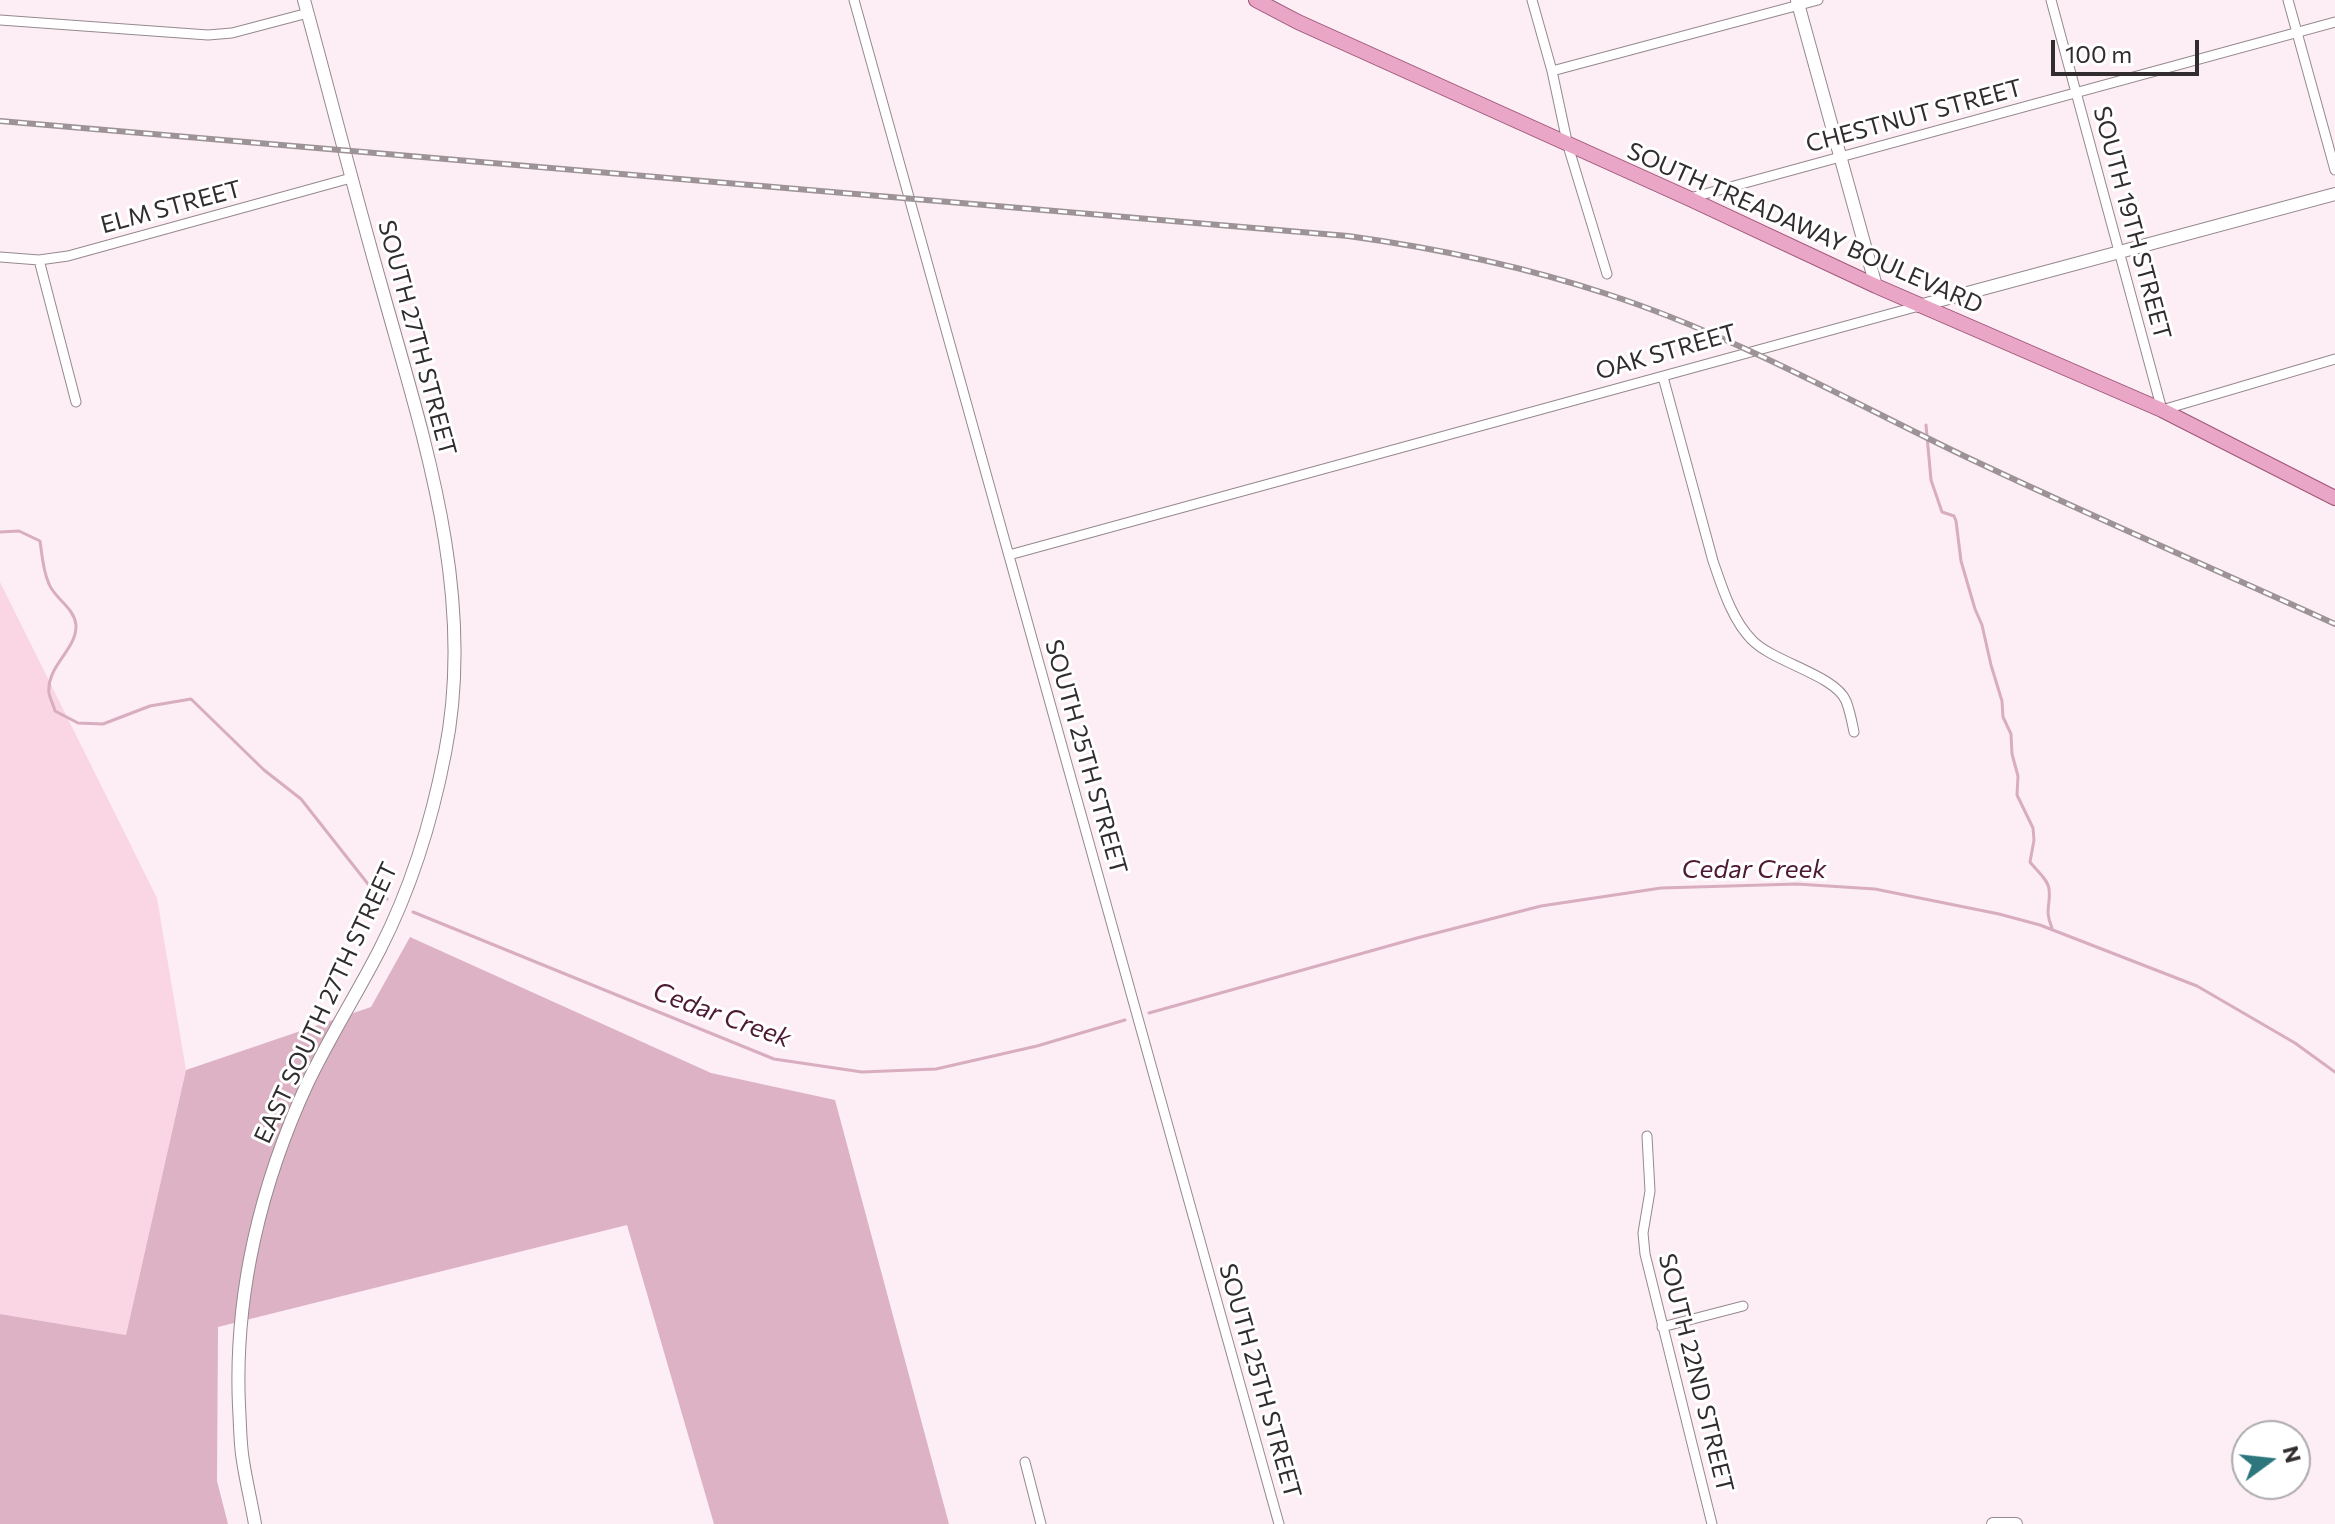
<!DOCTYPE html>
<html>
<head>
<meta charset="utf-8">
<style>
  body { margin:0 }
  #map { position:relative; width:2335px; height:1524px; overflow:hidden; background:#fceef4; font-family:Commissioner,sans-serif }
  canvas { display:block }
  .north { position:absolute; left:2231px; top:1420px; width:80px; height:80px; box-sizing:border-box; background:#fff; border:2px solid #adabab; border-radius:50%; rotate:75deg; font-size:22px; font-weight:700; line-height:32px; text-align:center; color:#312c2e }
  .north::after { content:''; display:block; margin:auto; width:28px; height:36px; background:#2d767d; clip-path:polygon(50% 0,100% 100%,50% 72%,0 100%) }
  .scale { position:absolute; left:2051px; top:40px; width:148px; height:36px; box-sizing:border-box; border:4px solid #312c2e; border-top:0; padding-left:10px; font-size:24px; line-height:28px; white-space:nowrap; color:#312c2e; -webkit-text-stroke:6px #fff; paint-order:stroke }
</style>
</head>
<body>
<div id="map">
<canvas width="2335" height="1524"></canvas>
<div class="north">N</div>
<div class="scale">100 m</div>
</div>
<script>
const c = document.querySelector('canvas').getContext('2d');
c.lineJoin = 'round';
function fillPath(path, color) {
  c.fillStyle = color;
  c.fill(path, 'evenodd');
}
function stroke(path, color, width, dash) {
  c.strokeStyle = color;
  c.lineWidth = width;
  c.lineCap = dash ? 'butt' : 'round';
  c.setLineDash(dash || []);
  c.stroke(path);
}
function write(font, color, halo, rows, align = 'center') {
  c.font = font + ' Commissioner,sans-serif';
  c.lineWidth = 6;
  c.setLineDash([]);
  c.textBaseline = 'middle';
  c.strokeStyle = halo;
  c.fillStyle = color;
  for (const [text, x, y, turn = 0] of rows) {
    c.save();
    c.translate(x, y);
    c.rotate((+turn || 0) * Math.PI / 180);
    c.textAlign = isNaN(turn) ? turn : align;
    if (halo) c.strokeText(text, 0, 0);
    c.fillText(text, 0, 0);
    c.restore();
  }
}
fillPath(new Path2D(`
  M 0,582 L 157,898 L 186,1070 L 126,1335 L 0,1314 Z`), '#fad6e4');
fillPath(new Path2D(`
  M 410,937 L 711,1073 L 835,1100 L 949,1524 L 714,1524 L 627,1225 L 218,1327 L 217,1481 L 228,1524 L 0,1524 L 0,1314 L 126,1335 L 186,1070 L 371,1007 Z`), '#ddb2c4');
stroke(new Path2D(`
  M 1926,425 L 1931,480 L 1942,512 L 1954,516 L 1956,521 L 1961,561 L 1975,609 L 1982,625 L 1991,665 L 2002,701 L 2003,717 L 2011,734 L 2012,754 L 2018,776 L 2017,795 L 2033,828 L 2034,840 L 2030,862 C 2036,870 2048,879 2049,889 C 2051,906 2044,909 2052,928
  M 0,532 L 19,531 L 40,541 C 42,555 43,571 49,584 C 55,599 74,607 76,625 C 77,650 46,666 49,693 C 50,699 54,706 55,711 L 78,723 L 103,724 L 150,706 L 191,699 L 264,770 L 301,799 L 368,884 L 387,899
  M 413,912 L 774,1059 L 862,1072 L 936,1069 L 1037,1046 L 1125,1020
  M 1149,1013 L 1417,938 L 1541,906 L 1661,888 L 1797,884 L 1875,889 L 1999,914 L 2040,925 L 2197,986 L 2295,1043 L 2335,1072`), '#d8adbf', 3);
const street = new Path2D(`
  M 854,0 L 1279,1524
  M 1532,0 L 1552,71 L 1568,146 L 1607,274
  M 2051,0 L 2162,410 L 2335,359
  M 2288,0 L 2335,170
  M 0,20 L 208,35 L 232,33 L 308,13
  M 1552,71 L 1818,0
  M 1690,198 L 2335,22
  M 0,257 L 39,260 L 68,256 L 351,178
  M 39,260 L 76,402
  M 1663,377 L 1713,561 C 1722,587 1732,620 1752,640 C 1773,662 1835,675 1846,701 C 1850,711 1852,722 1854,732
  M 1009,555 L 1919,306
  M 1647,1136 L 1650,1191 L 1643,1233 L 1645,1254 L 1712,1524
  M 1662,1327 L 1743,1306
  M 1025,1462 L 1041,1524`);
const secondary = new Path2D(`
  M 1797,0 L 1876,286
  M 1919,306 L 2335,194
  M 255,1524 C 251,1501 245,1477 242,1454 C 240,1438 240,1422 239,1406 C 234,1294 261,1183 308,1082 C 330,1036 357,994 380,949 C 411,888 432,820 445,753 C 477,594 423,436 381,285 C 354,190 330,95 304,0
  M 1993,1524 L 2016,1524`);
const primary = new Path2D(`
  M 1256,0 L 1298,22 L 1688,198 L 1876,286 L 2162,410 L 2335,498`);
stroke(street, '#95898e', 11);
stroke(secondary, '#95898e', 14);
stroke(primary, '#9f5578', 16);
stroke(street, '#fff', 9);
stroke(secondary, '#fff', 12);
stroke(primary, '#e9a6c6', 14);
const rail = new Path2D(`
  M 0,121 L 1348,236 C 1436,248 1522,266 1607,294 C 1730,334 1844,398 1960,454 C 2084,513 2210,567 2335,624`);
stroke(rail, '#9d9397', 6);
stroke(rail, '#fff', 3, [9]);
write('24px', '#312c2e', '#fff', [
  ["CHESTNUT STREET",1914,116,-15],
  ["ELM STREET",171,207,-15],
  ["SOUTH 19TH STREET",2132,223,75],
  ["SOUTH TREADAWAY BOULEVARD",1805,228,24],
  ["SOUTH 27TH STREET",417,338,75],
  ["OAK STREET",1666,352,-16],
  ["SOUTH 25TH STREET",1086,757,74],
  ["EAST SOUTH 27TH STREET",326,1003,-65],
  ["SOUTH 22ND STREET",1696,1373,76],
  ["SOUTH 25TH STREET",1260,1381,74]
]);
write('italic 26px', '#4d1933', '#fff', [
  ["Cedar Creek",1754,869],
  ["Cedar Creek",722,1015,20]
]);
</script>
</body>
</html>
